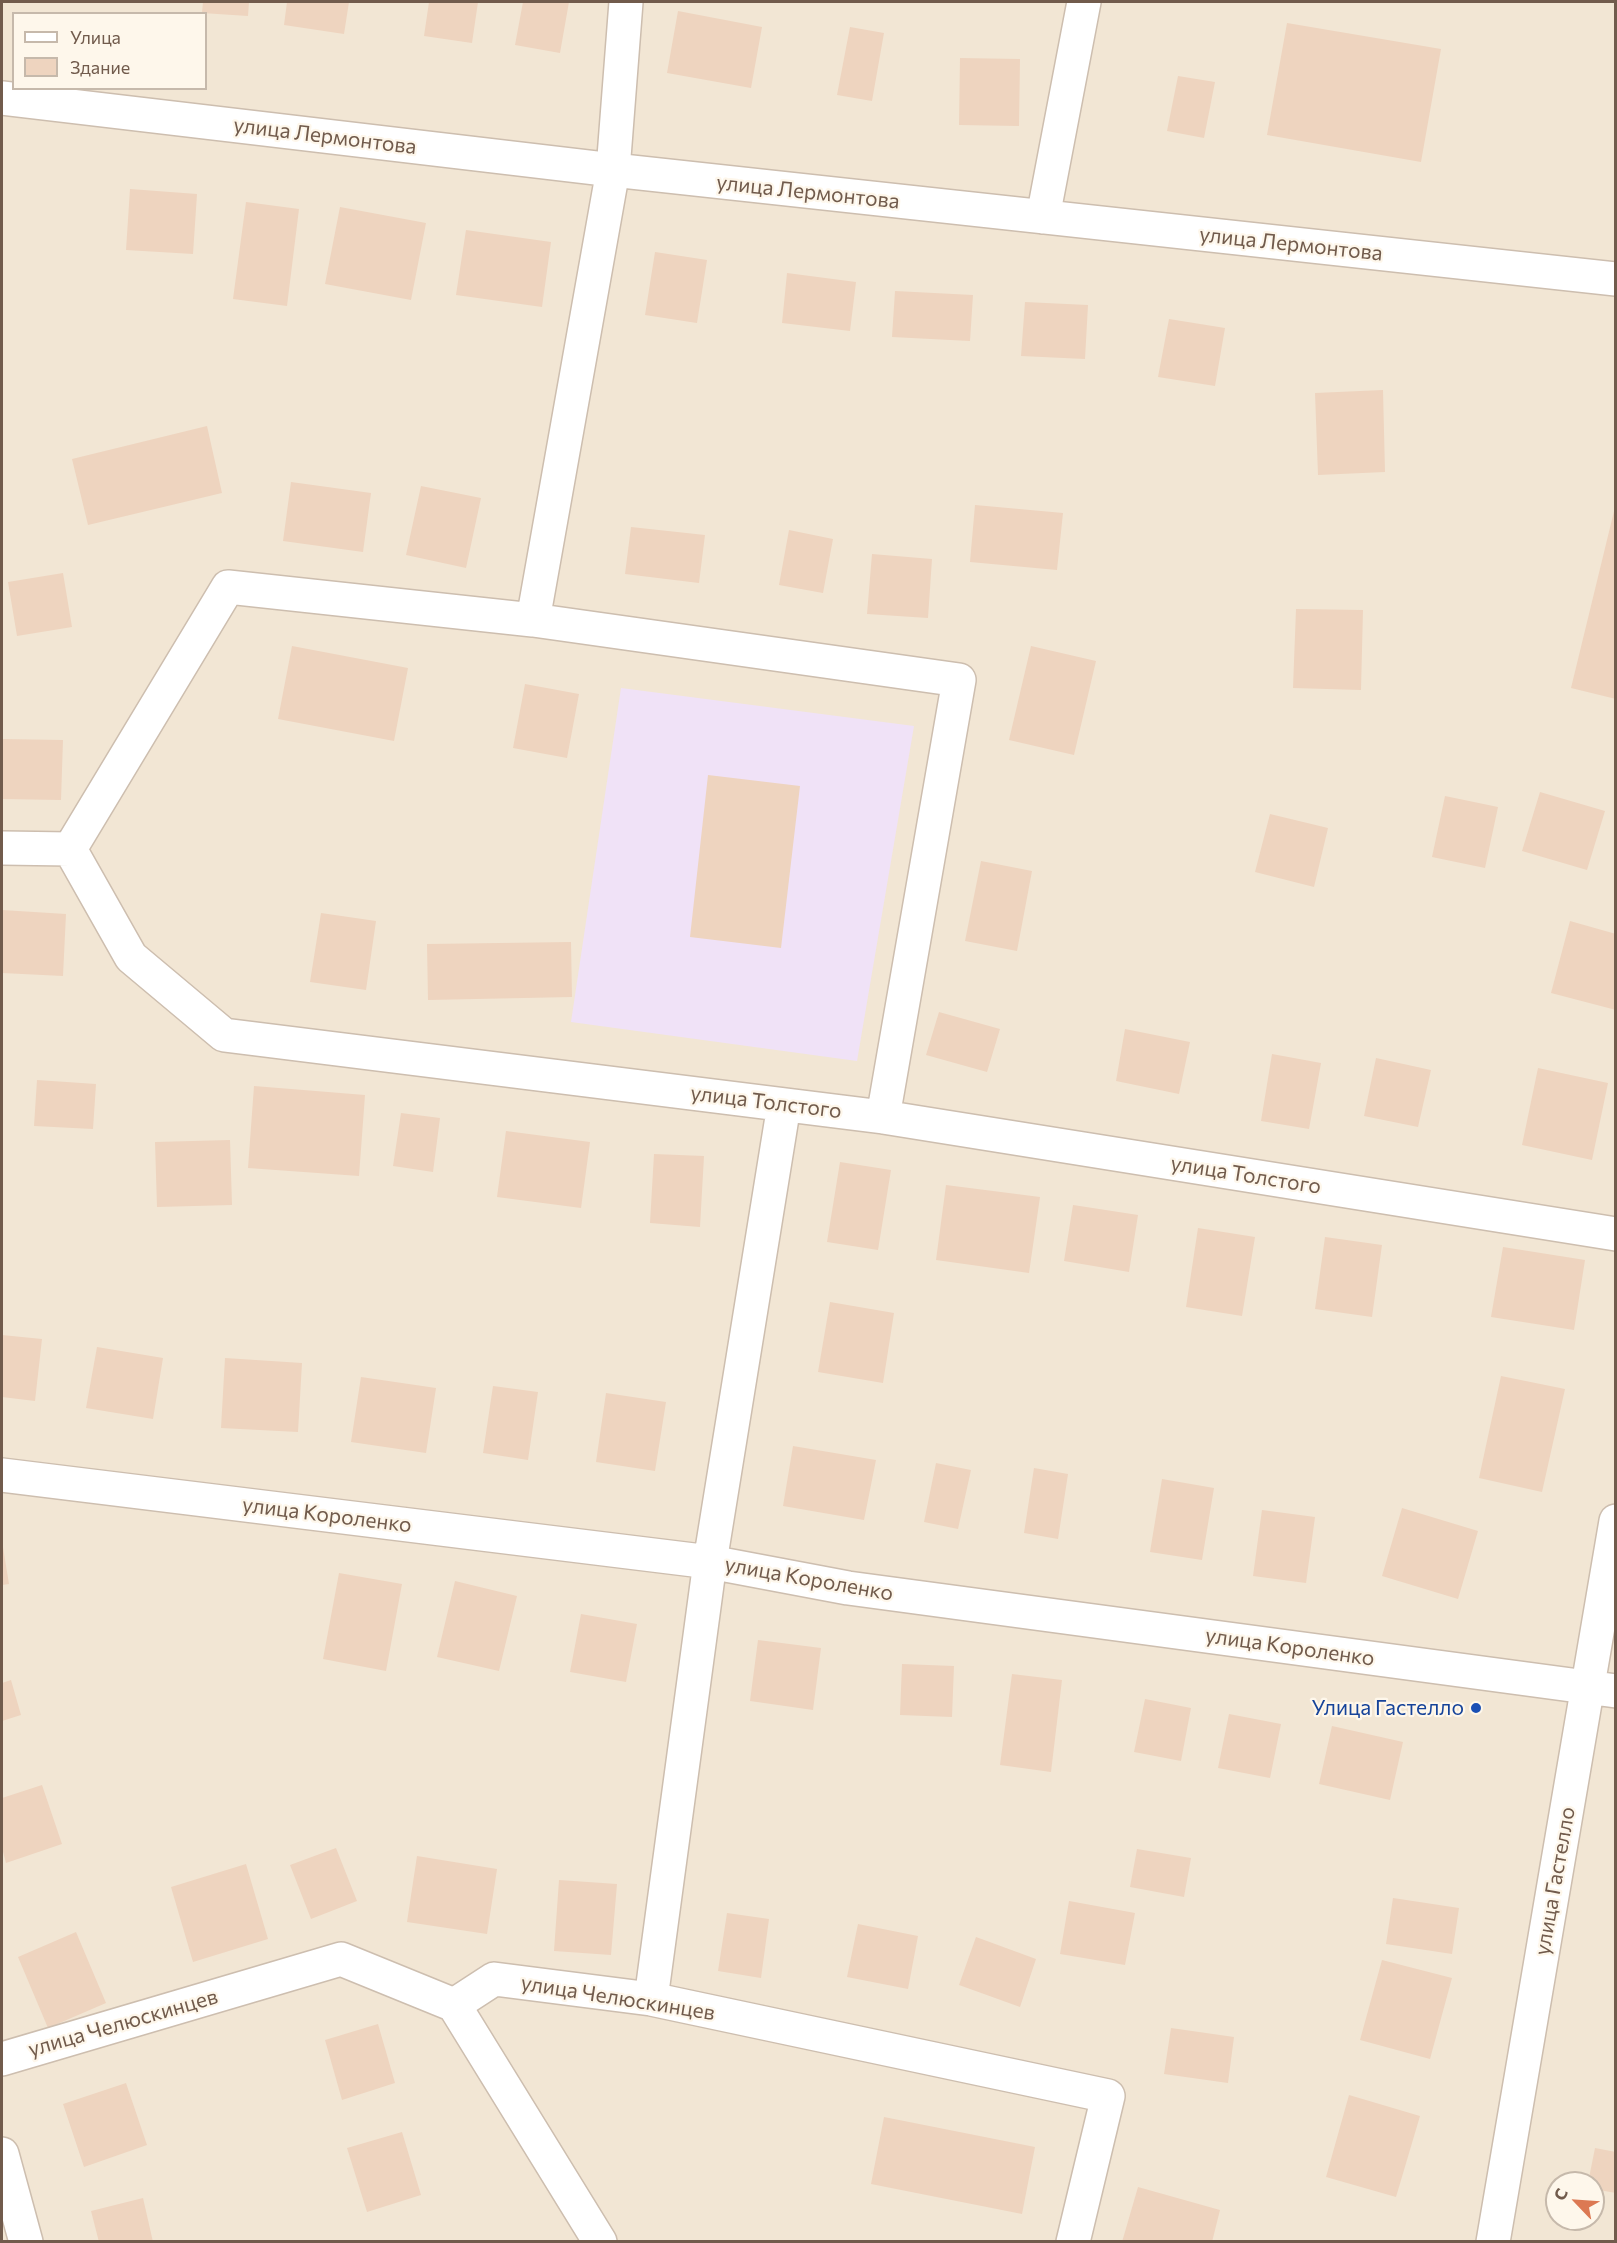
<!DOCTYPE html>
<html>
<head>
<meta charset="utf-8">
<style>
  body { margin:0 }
  #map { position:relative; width:1617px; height:2243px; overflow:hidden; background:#faf3e5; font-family:Commissioner,sans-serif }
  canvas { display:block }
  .frame { position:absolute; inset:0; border:3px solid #715b4c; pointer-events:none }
  .legend { position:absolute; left:12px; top:12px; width:195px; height:78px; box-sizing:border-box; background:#fef7eb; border:2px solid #c6b9ab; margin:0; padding:8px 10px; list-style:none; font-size:18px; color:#715b4c }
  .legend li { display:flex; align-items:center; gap:12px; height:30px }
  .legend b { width:30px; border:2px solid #c6b9ab }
  .north { position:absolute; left:1545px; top:2171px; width:60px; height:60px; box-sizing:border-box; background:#fef7eb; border:2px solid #c6b9ab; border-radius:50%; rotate:295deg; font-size:16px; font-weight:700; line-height:24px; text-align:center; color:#715b4c }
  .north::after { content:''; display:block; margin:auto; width:21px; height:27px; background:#dc7953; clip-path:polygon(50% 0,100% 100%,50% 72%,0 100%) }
</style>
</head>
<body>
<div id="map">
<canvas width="1617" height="2243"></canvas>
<div class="frame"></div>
<ul class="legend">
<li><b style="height:8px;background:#fff"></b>Улица</li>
<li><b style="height:16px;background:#eed4bf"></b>Здание</li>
</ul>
<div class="north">С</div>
</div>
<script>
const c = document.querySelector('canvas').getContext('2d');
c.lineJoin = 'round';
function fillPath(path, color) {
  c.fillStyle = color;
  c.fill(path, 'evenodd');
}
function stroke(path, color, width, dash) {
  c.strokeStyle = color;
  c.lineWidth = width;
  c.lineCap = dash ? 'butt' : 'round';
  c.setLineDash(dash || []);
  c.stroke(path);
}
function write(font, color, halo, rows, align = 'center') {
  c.font = font + ' Commissioner,sans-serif';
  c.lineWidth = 4.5;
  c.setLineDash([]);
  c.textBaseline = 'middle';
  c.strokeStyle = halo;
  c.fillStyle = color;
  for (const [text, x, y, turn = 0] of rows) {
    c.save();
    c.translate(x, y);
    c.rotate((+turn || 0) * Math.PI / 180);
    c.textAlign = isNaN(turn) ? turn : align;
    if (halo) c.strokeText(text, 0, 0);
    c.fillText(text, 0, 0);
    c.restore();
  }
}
fillPath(new Path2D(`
  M 2,2 L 1615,2 L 1615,2241 L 2,2241 ZM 14,14 L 206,14 L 206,88 L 14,88 ZM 1557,2183 L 1593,2183 L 1593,2219 L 1557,2219 Z`), '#f2e6d4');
fillPath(new Path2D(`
  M 621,688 L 914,726 L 857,1061 L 571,1022 Z`), '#f0e2f7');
fillPath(new Path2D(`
  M 203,2 L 249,2 L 248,16 L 202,13 Z
  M 287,2 L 349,2 L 344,34 L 284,25 Z
  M 429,2 L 478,2 L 472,43 L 424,36 Z
  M 523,2 L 569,2 L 560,53 L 515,45 Z
  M 678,11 L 762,27 L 751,88 L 667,73 Z
  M 1287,23 L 1441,49 L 1421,162 L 1267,135 Z
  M 850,27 L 884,33 L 872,101 L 837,95 Z
  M 960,58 L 1020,59 L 1019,126 L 959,125 Z
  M 1178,76 L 1215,82 L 1204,138 L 1167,131 Z
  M 130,189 L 197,194 L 193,254 L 126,250 Z
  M 246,202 L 299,209 L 287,306 L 233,299 Z
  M 340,207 L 426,223 L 411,300 L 325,284 Z
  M 466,230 L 551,242 L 542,307 L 456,295 Z
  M 655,252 L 707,260 L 697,323 L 645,315 Z
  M 787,273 L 856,282 L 850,331 L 782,323 Z
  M 895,291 L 973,295 L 970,341 L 892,337 Z
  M 1025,302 L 1088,305 L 1085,359 L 1021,356 Z
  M 1169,319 L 1225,328 L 1215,386 L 1158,377 Z
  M 1383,390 L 1385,472 L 1318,475 L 1315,393 Z
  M 207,426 L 222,493 L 88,525 L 72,459 Z
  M 291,482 L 371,493 L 363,552 L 283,541 Z
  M 421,486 L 481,498 L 466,568 L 406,555 Z
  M 975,505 L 1063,513 L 1057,570 L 970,562 Z
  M 1615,507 L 1616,507 L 1616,699 L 1571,688 Z
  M 631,527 L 705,535 L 699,583 L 625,574 Z
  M 789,530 L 833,539 L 823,593 L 779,585 Z
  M 872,554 L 932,559 L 928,618 L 867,614 Z
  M 63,573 L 72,627 L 17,636 L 8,582 Z
  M 1296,609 L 1363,610 L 1361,690 L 1293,688 Z
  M 292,646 L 408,668 L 394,741 L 278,719 Z
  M 1031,646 L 1096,661 L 1074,755 L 1009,740 Z
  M 525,684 L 579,694 L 567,758 L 513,748 Z
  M 2,739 L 63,740 L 61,800 L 2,799 Z
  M 708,775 L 800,786 L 781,948 L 690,937 Z
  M 1540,792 L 1605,811 L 1587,870 L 1522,851 Z
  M 1445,796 L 1498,807 L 1485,868 L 1432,857 Z
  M 1270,814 L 1328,828 L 1314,887 L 1255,872 Z
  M 981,861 L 1032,871 L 1017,951 L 965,941 Z
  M 2,910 L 66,914 L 63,976 L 2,973 Z
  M 321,913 L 376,921 L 366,990 L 310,982 Z
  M 1570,921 L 1616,934 L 1616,1010 L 1551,993 Z
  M 571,942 L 572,997 L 428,1000 L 427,944 Z
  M 939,1012 L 1000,1029 L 987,1072 L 926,1055 Z
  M 1125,1029 L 1190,1042 L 1179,1094 L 1116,1081 Z
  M 1272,1054 L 1321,1063 L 1309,1129 L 1261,1121 Z
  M 1376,1058 L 1431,1070 L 1418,1127 L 1364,1116 Z
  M 1538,1068 L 1608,1083 L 1592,1160 L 1522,1145 Z
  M 37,1080 L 96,1084 L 93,1129 L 34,1126 Z
  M 254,1086 L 365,1095 L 359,1176 L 248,1168 Z
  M 401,1113 L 440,1118 L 433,1172 L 393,1166 Z
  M 506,1131 L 590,1142 L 581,1208 L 497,1197 Z
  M 230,1140 L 232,1205 L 157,1207 L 155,1142 Z
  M 654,1154 L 704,1156 L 700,1227 L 650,1223 Z
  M 840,1162 L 891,1170 L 878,1250 L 827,1242 Z
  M 946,1185 L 1040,1197 L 1029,1273 L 936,1260 Z
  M 1073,1205 L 1138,1215 L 1129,1272 L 1064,1261 Z
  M 1198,1228 L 1255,1237 L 1242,1316 L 1186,1307 Z
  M 1325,1237 L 1382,1245 L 1372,1317 L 1315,1309 Z
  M 1503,1247 L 1585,1260 L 1574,1330 L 1491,1317 Z
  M 830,1302 L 894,1313 L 883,1383 L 818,1372 Z
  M 2,1335 L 42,1339 L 35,1401 L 2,1397 Z
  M 97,1347 L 163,1358 L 153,1419 L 86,1408 Z
  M 225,1358 L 302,1363 L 298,1432 L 221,1428 Z
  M 1501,1376 L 1565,1389 L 1542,1492 L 1479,1478 Z
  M 361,1377 L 436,1388 L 426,1453 L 351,1442 Z
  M 493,1386 L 538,1392 L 528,1460 L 483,1453 Z
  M 606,1393 L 666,1402 L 655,1471 L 596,1462 Z
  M 793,1446 L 876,1460 L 864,1520 L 783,1506 Z
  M 936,1463 L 971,1470 L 958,1529 L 924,1522 Z
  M 1034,1468 L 1068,1474 L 1058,1539 L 1024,1533 Z
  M 1162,1479 L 1214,1488 L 1202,1560 L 1150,1552 Z
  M 1402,1508 L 1478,1531 L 1458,1599 L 1382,1576 Z
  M 1262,1510 L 1315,1517 L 1306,1583 L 1253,1576 Z
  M 2,1541 L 9,1584 L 2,1585 Z
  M 339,1573 L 402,1584 L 386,1671 L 323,1659 Z
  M 455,1581 L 517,1596 L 499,1671 L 437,1657 Z
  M 581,1614 L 637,1624 L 626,1682 L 570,1672 Z
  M 758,1640 L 821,1648 L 813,1710 L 750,1701 Z
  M 902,1664 L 954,1666 L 952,1717 L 900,1715 Z
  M 1012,1674 L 1062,1680 L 1051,1772 L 1000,1765 Z
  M 11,1680 L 21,1715 L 2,1721 L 2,1683 Z
  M 1145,1699 L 1191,1708 L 1181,1761 L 1134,1752 Z
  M 1229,1714 L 1281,1724 L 1270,1778 L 1218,1768 Z
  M 1332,1726 L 1403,1742 L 1390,1800 L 1319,1784 Z
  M 42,1785 L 62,1844 L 6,1863 L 2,1848 L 2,1798 Z
  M 336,1848 L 357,1901 L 311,1919 L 290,1865 Z
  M 1137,1849 L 1191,1858 L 1184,1897 L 1130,1887 Z
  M 417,1856 L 497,1869 L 487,1934 L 407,1922 Z
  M 246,1864 L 268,1939 L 193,1962 L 171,1887 Z
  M 559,1880 L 617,1884 L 611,1955 L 554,1951 Z
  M 1393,1898 L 1459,1908 L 1452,1954 L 1386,1944 Z
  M 1069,1901 L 1135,1913 L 1125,1965 L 1060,1954 Z
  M 727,1913 L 769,1919 L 761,1978 L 718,1971 Z
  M 858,1924 L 918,1936 L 908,1989 L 847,1977 Z
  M 76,1932 L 106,2003 L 48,2028 L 18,1957 Z
  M 976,1937 L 1036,1959 L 1020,2007 L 959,1985 Z
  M 1382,1960 L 1452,1978 L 1430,2059 L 1360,2040 Z
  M 378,2024 L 395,2083 L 342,2100 L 325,2040 Z
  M 1171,2028 L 1234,2037 L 1228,2083 L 1164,2074 Z
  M 126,2083 L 147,2145 L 84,2167 L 63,2104 Z
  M 1349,2095 L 1420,2116 L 1396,2197 L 1326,2177 Z
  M 884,2117 L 1035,2147 L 1022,2214 L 871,2184 Z
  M 402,2132 L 421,2195 L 367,2212 L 347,2148 Z
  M 1595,2148 L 1616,2152 L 1616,2193 L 1593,2189 L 1593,2183 L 1588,2183 Z
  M 1138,2187 L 1220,2210 L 1212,2242 L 1122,2242 Z
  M 143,2198 L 153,2242 L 99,2242 L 91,2211 Z`), '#eed4bf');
const minor = new Path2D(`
  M 2,98 L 613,170 L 1616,279
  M 1043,217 L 1084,2
  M 533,620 L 959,680 L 883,1117
  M 2,848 L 70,849 L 131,957 L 224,1035 L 883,1117 L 1616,1234
  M 70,849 L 228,587 L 533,620 L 613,170 L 626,2
  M 2,1475 L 710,1562 L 848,1588 L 1616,1691
  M 651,1999 L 710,1562 L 784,1105
  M 454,2005 L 600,2242
  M 2,2059 L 341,1959 L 454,2005 L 494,1979 L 651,1999 L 1108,2096 L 1073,2242
  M 2,2154 L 26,2242
  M 1493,2242 L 1616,1521`);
stroke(minor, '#cdbeaf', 36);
stroke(minor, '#fff', 33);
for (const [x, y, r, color] of [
  [1476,1708,6,"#1a4fb4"]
]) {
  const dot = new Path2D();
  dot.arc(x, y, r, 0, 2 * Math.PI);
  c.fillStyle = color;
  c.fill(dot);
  stroke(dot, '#fef7eb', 2);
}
write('21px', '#715b4c', '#fef7eb', [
  ["улица Лермонтова",325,136,7],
  ["улица Лермонтова",808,192,6],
  ["улица Лермонтова",1291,244,6],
  ["улица Толстого",766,1102,7],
  ["улица Толстого",1246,1175,9],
  ["улица Короленко",327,1515,7],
  ["улица Короленко",809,1579,10],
  ["улица Короленко",1290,1647,8],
  ["улица Гастелло",1555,1881,-80],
  ["улица Челюскинцев",618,1998,9],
  ["улица Челюскинцев",123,2023,-16]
]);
write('21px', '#164399', '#fef7eb', [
  ["Улица Гастелло",1464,1708]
], 'right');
</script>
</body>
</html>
